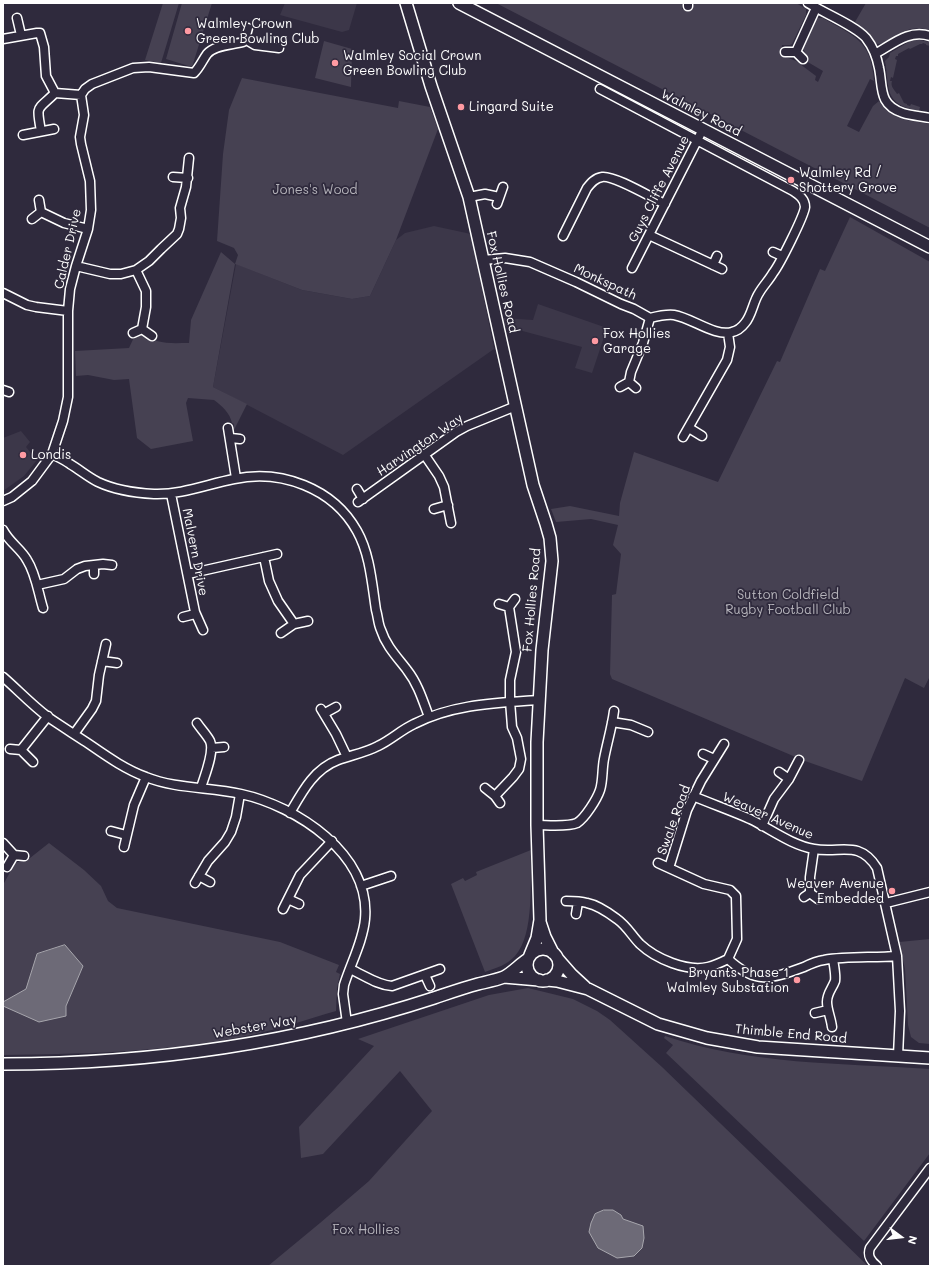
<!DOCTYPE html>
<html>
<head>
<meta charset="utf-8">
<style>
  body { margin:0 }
  #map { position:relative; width:933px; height:1269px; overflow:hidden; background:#2f2a3d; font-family:Mali,sans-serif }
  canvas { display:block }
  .frame { position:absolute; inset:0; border:4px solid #fff; pointer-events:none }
  .north { position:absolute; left:881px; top:1217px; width:40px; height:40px; -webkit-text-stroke:3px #2f2a3d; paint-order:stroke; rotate:105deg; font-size:11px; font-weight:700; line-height:16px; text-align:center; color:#fff }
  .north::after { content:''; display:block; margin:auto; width:14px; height:18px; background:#fff; clip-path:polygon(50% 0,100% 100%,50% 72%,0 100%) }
</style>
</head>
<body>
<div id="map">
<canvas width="933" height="1269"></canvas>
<div class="frame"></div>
<div class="north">N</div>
</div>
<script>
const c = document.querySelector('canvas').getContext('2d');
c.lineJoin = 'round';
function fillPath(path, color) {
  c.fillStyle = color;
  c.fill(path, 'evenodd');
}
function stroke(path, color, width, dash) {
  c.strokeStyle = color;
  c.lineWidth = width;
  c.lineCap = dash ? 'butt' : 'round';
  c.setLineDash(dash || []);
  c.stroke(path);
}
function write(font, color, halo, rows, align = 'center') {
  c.font = font + ' Mali,sans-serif';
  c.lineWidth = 3.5;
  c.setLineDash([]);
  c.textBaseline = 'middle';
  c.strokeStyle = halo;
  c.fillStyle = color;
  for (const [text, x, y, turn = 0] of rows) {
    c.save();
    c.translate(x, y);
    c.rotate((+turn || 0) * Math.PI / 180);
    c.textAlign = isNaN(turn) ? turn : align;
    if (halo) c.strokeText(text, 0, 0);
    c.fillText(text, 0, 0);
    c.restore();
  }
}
fillPath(new Path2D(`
  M 285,3 L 357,3 L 349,30 L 342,32 L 280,15 Z
  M 434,226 L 471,234 L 494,349 L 343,455 L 213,387 L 236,264 L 302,290 L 352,299 L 370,296 L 396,240 L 405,233 Z
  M 538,304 L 607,328 L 592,373 L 575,368 L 582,347 L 504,326 L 503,318 L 533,320 Z
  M 21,431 L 30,442 L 26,447 L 37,460 L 24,476 L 3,491 L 3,438 Z`), '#3c3749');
fillPath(new Path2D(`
  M 163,3 L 179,3 L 161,63 L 145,60 Z
  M 182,3 L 212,3 L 192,67 L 166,59 Z
  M 496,3 L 682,3 L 682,9 L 691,11 L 695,3 L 796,3 L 806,9 L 806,15 L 792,44 L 790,45 L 782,45 L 781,55 L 796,61 L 816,76 L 815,80 L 818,82 L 823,71 L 806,61 L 808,57 L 803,49 L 817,18 L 823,18 C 855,37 871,40 874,81 L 870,79 L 847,126 L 859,132 L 873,106 L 879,101 C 892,121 909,120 930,124 L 930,228 Z
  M 866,3 L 930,3 L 930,30 C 913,25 904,31 890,39 C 885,42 882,44 877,44 L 867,32 L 855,22 Z
  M 912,40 L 920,40 L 929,42 L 930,42 L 930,46 L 926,45 L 926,44 L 923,43 L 922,44 L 920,44 L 910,49 L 909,48 L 898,54 L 898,56 L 896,56 L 895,59 L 897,60 L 893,78 L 891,77 L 890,81 L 892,81 C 890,87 895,90 897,94 L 899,93 L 904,103 L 907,104 L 907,105 L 910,106 L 911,104 L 920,107 L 919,111 C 883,104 890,89 885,61 L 889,57 L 890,53 Z
  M 324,41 L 352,49 L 351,87 L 315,78 Z
  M 242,78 L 398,108 L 399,101 L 430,107 L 438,129 L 396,240 L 370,296 L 352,299 L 302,290 L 235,264 L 213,387 L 247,404 L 234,430 L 233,429 L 234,424 L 232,423 C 230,413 222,406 214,400 L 188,398 L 186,403 L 193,441 L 151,449 L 137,438 L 129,379 L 114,380 L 88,375 L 76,376 L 75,351 L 129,348 L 135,335 C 143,334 149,339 157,341 C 167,344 178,343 189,343 L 191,320 L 221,252 L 235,264 L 238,255 L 234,248 L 217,241 L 223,154 L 229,110 Z
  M 850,217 L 930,262 L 930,676 L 924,688 L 905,678 L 862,781 L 805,761 L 612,679 L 610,674 L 612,595 L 616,594 L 621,554 L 613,545 L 618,525 L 591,519 L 556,522 L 551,509 L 570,506 L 619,516 L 620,503 L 634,452 L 718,482 L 777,361 L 780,362 L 820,269 L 825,271 Z
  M 49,843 L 84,870 L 101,886 L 108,901 L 117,908 L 280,942 L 339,965 L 336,972 L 340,974 L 337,988 L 336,1011 C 308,1019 280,1029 251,1035 C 170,1052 86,1054 3,1055 L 3,885 L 15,863 L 30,858 Z
  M 531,850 C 530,879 535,934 515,956 C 507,965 496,968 485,972 L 451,884 L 463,878 L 465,881 L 477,875 L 476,872 Z
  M 930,939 L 930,1044 L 919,1043 L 911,1037 L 908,1025 L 905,969 L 899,942 Z
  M 528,988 L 573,999 L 597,1011 L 610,1020 L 662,1067 L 868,1266 L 268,1266 L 320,1223 L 369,1181 L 432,1111 L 400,1071 L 323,1154 L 301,1158 L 299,1127 L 374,1046 L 358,1039 L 489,995 Z
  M 665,1036 C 750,1065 842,1063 930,1069 L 930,1153 L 864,1241 L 666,1053 L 673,1045 L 664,1038 Z`), '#464152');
const water = new Path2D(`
  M 65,945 L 83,966 L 66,1006 L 66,1016 L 39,1022 L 3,1006 L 3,1002 L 26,989 L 37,954 Z
  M 604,1210 L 613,1210 L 621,1215 L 623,1219 L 643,1226 L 644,1238 L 642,1248 L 634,1256 L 617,1258 L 598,1248 L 589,1232 L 591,1223 L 595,1214 Z`);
fillPath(water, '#6d6a77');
stroke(water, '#a7a6ad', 1);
const street = new Path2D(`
  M 808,3 C 822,12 856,26 866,38 C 873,47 877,57 879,68 C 883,87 878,105 903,113 C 912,116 921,116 930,118
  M 688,6 L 688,3
  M 17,18 L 21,35
  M 3,39 L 37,33 L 40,33 L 44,47 L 46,76 L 55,93 L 81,95
  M 245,39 L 255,45 L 279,48
  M 785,52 L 796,52 L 803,59
  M 796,52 L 816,8
  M 875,54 C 893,44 909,29 930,36
  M 600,89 L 793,191 C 799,195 805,199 805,207 C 804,216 780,264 773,273 C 769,280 763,286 759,293 C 753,302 752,315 745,323 C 742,327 737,331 732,332 C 715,337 692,318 674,315 C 666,314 658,316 650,318
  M 41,131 C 36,104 37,111 55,93
  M 23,135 L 54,129
  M 173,177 L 188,178
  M 469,197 L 485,194 L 499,197
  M 497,204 L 503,187
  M 41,212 L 64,223 L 88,229
  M 32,219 L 41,212 L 39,200
  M 649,235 L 722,269
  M 563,236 L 587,188 C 591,183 595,178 602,177 C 614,175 652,198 665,204
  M 773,252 L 782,256
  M 483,260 L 505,258 L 530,262 L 576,282 L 621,304 L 634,309 L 650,318
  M 713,265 L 717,256
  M 76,266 L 110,274 L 121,274 L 136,270 L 149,261 L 161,249 L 177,234 L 179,229 L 181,218 L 180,208 L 186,187 L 189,158
  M 632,268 L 703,129
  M 3,293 L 27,305 L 36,307 L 68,311
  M 142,329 L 152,336
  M 133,333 L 142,329 L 146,307 L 146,291 L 136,270
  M 629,382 L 631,372 L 643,343 L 650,318
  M 620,387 L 629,382 L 636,388
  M 3,390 L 9,392
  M 228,428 L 236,478
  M 689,428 L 702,436
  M 683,437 L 727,360 L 730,347 L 728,333
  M 231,438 L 240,439
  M 52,454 C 58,457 65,460 70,464 C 80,470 88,477 98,482 C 115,490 135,493 154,494 C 181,495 208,484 234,479 C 281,469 333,488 357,531 C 370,554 372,584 376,610 C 378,616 378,624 381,630 C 386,646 398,658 407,670 C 418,684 423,701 429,717
  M 424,454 L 439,476 L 444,487 L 451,523
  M 357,489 L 363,499
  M 171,494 L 195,612 L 203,630
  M 3,501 L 12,497 L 32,481 L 52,454 L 63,421 L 68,397 L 68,311 L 70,289 L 76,266 L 88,229 L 91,210 L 90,181 L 81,144 L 80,137 L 84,115 L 81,95 L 85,89 L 92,84 L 133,68 L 149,67 L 194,73 C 200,67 202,61 207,54 C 214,45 232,45 243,42 L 245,39 L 248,28
  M 358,502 L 456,432 L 467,426 L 516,406
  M 434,509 L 448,505
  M 3,530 C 9,542 21,549 27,560 C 36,574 38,592 43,608
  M 264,557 L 269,581 L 278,601 L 294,624
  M 94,565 L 94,574
  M 188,574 L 277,554
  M 37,585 L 64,579 L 77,569 L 85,566 L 103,564 L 112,565
  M 499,604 L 509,607 L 515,599
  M 183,617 L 195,614
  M 281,633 L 294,624 L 308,621
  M 102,661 L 117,663
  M 3,677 C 18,690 32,705 48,717 C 61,726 74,734 86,742 C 105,755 124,769 146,777 C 176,789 210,787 241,794 C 296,806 371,854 365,919 C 363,941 351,963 344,985 L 343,994 L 347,1023
  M 321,709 L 336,734 L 347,757
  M 325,713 L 336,707
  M 612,722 L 631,725 L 648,732
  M 197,723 C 201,729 207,735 210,741 C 215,752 204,777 201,788
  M 74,734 L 92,709 L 96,701 L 99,675 L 106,644
  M 212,748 L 224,747
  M 10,749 L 21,750 L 33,762
  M 21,750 L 48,716
  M 703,754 L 714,759
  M 779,772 L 789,779 L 799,760
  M 485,788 L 495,796 L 500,803
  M 495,796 L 513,777 L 519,769 L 521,759 L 517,738 L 512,727 L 510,701 L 510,680 L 516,652 L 509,607
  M 693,796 C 712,804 732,811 750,819 C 771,829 791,845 814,849 C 840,854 859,839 877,868 L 897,956 L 900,1011 L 898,1056
  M 290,813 C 302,792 314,769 338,760 C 351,755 365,753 378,746 C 391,740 401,730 414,724 C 453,704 496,703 539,700
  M 537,825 C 547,825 568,827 577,823 C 585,818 597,799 600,790 C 603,781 602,769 604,759 C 607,743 612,727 614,711
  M 762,826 L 774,799 L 789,779
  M 111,831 L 126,835
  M 3,843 L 14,855 L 24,856
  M 124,847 L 134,805 L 146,777
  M 658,863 L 704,884 L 730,890 L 736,896 L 737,939 L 728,959
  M 7,867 L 14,855
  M 669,868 L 687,810 L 701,781 L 724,744
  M 199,876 L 210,882
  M 195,883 L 208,861 L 225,842 L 231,832 L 236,817 L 240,794
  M 361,886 L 391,876
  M 810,893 L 810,877 L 814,849
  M 804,897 L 810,893 L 818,899
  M 288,899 L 299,904
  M 566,901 C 573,901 580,901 587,903 C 597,905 609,913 617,919 C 627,926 632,936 640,944 C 656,959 687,972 708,967 C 716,965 722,962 728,959
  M 886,903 L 930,892
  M 283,909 L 300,875 L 332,841
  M 576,914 L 578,902
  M 728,959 C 756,985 771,979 804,967 C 810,964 817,961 824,960 C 848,956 873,958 897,956
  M 350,969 C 364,975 377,985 392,986 L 440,969
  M 425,975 L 430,986
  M 815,1013 L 828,1010
  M 832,1027 C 831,1018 827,1010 827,1002 C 827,993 832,989 835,981 C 836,975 834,966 833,959
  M 877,1266 C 871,1261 867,1256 870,1248 L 930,1168`);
const secondary = new Path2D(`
  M 406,3 L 431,86 L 469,197 L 533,485 L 546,524 L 550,538 L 552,561 L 542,650 L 537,742 L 537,825 L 540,920 L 537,938 L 530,955
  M 459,3 L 930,247
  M 540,922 L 545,937 L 553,953
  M527 965a16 16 0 1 1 32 0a16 16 0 1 1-32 0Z
  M 558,959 L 572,975 L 585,987
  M 504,977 L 539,980
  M 547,980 L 557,981 L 588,989 L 658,1024 L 707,1038 L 758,1047 L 930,1058
  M 3,1064 C 148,1064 296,1043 434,998 C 449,993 463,988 478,984 C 486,982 496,980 504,977 C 512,973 520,964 528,959`);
stroke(street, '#fff', 11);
stroke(secondary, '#fff', 14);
stroke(street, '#2f2a3d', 8);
stroke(secondary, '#2f2a3d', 11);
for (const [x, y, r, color] of [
  [188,31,4,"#ff9aa2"],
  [335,63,4,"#ff9aa2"],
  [461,107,4,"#ff9aa2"],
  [791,180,4,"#ff9aa2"],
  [595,341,4,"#ff9aa2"],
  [23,455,4,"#ff9aa2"],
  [892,891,4,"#ff9aa2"],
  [797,980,4,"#ff9aa2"]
]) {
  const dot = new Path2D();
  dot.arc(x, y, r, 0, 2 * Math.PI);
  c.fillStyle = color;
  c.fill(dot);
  stroke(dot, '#2f2a3d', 1.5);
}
write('13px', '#fff', '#2f2a3d', [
  ["Walmley Crown",196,24],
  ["Green Bowling Club",196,39],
  ["Walmley Social Crown",343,56],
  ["Green Bowling Club",343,71],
  ["Lingard Suite",469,107],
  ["Walmley Rd /",799,173],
  ["Shottery Grove",799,188],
  ["Fox Hollies",603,334],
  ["Garage",603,349],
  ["Londis",31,455],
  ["Weaver Avenue",884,884,"right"],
  ["Embedded",884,899,"right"],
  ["Bryants Phase 1",789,973,"right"],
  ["Walmley Substation",789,988,"right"]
], 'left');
write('13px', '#fff', '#2f2a3d', [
  ["Walmley Road",701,113,27],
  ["Guys Cliffe Avenue",659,189,-63],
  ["Calder Drive",68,249,-77],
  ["Fox Hollies Road",502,282,77],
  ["Monkspath",605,282,25],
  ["Harvington Way",420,445,-34],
  ["Malvern Drive",195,552,79],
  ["Fox Hollies Road",532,600,-85],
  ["Weaver Avenue",768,816,24],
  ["Swale Road",674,820,-70],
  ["Webster Way",255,1027,-10],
  ["Thimble End Road",791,1034,5]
]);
write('13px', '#b5b3ba', '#2f2a3d', [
  ["Jones's Wood",315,190],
  ["Sutton Coldfield",788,595],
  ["Rugby Football Club",788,610],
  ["Fox Hollies",366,1230]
]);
</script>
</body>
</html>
